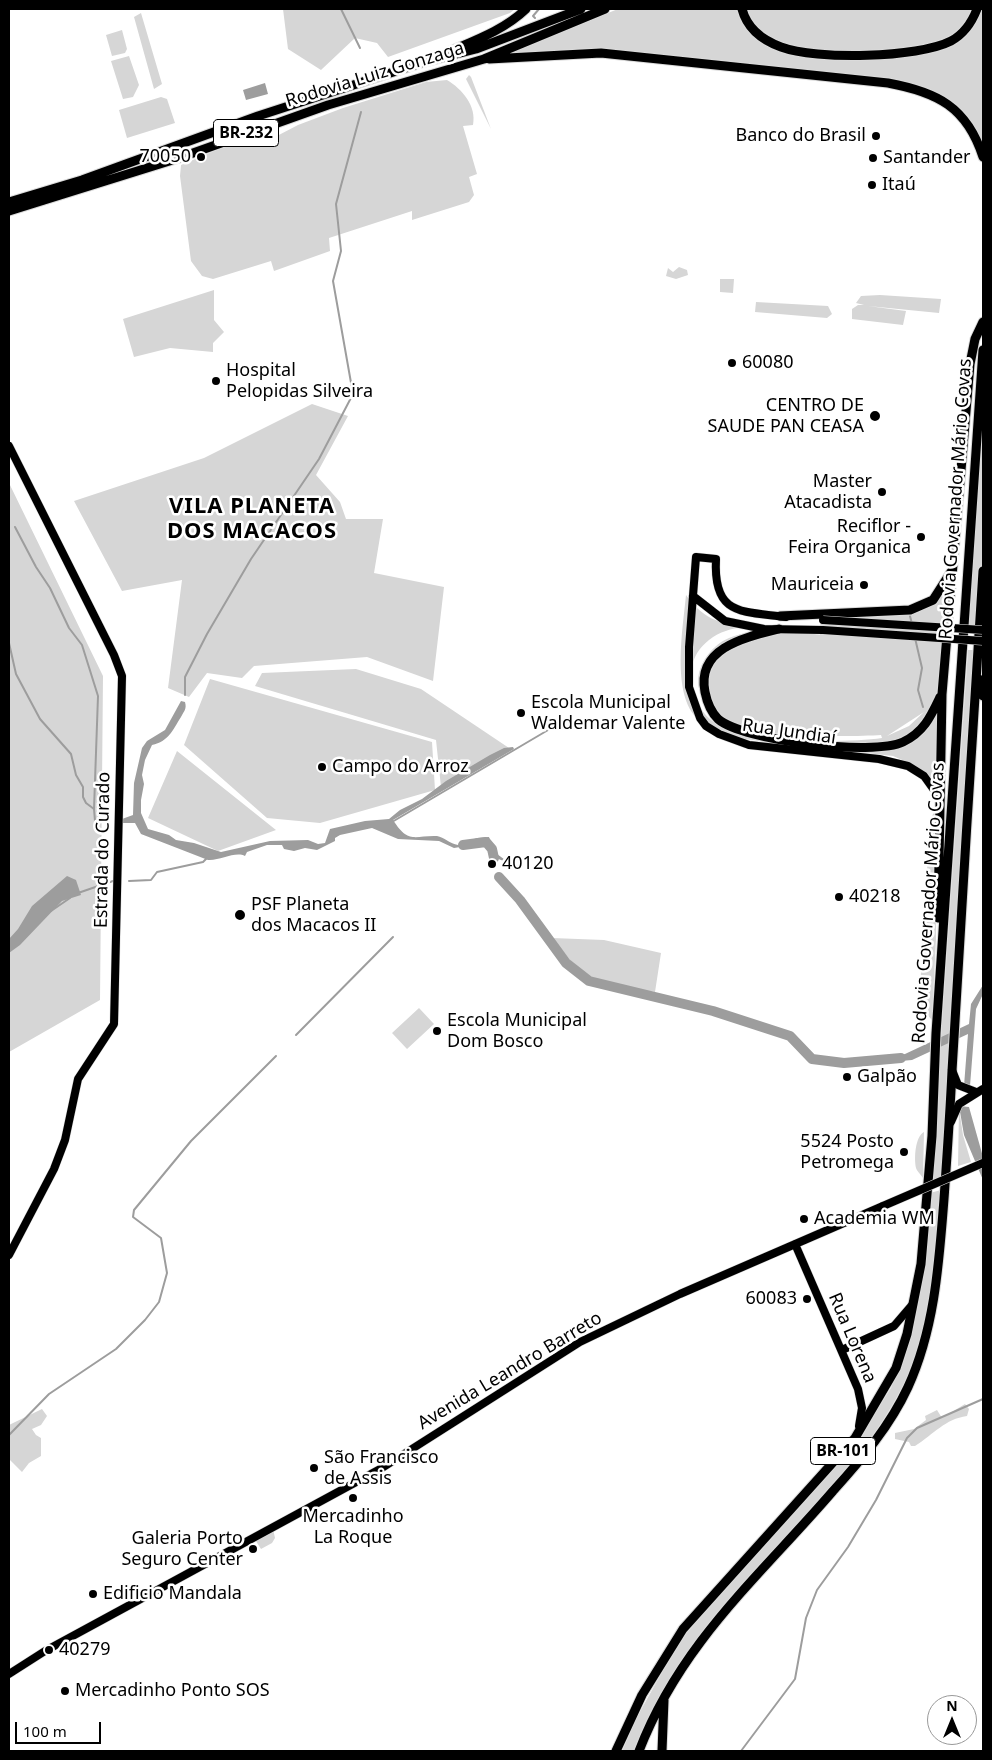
<!DOCTYPE html>
<html>
<head>
<meta charset="utf-8">
<style>
  body { margin:0 }
  #map { position:relative; width:992px; height:1760px; overflow:hidden; background:#fff; font-family:"Noto Sans",sans-serif }
  canvas { display:block }
  .frame { position:absolute; inset:0; border:10px solid #000; pointer-events:none }
  .north { position:absolute; left:927px; top:1695px; width:50px; height:50px; box-sizing:border-box; background:#fff; border:1px solid #999; border-radius:50%; rotate:0deg; font-size:14px; font-weight:700; line-height:20px; text-align:center; color:#000 }
  .north::after { content:''; display:block; margin:auto; width:18px; height:22px; background:#000; clip-path:polygon(50% 0,100% 100%,50% 72%,0 100%) }
  .scale { position:absolute; left:15px; top:1722px; width:86px; height:22px; box-sizing:border-box; border:2px solid #000; border-top:0; padding-left:6px; font-size:15px; line-height:18px; white-space:nowrap; color:#000; -webkit-text-stroke:4px #fff; paint-order:stroke }
</style>
</head>
<body>
<div id="map">
<canvas width="992" height="1760"></canvas>
<div class="frame"></div>
<div class="north">N</div>
<div class="scale">100 m</div>
</div>
<script>
const c = document.querySelector('canvas').getContext('2d');
c.lineJoin = 'round';
function fillPath(path, color) {
  c.fillStyle = color;
  c.fill(path, 'evenodd');
}
function stroke(path, color, width, dash) {
  c.strokeStyle = color;
  c.lineWidth = width;
  c.lineCap = dash ? 'butt' : 'round';
  c.setLineDash(dash || []);
  c.stroke(path);
}
function write(font, color, halo, rows, align = 'center') {
  c.font = font + ' "Noto Sans",sans-serif';
  c.lineWidth = 5;
  c.setLineDash([]);
  c.textBaseline = 'middle';
  c.strokeStyle = halo;
  c.fillStyle = color;
  for (const [text, x, y, turn = 0] of rows) {
    c.save();
    c.translate(x, y);
    c.rotate((+turn || 0) * Math.PI / 180);
    c.textAlign = isNaN(turn) ? turn : align;
    if (halo) c.strokeText(text, 0, 0);
    c.fillText(text, 0, 0);
    c.restore();
  }
}
fillPath(new Path2D(`
  M 283,9 L 515,9 L 510,13 L 388,57 L 377,43 L 355,38 L 321,70 L 288,49 Z
  M 618,9 L 982,9 L 983,147 L 978,136 L 927,89 L 908,83 L 606,52 L 496,58 Z
  M 141,13 L 162,84 L 154,89 L 134,17 Z
  M 122,30 L 127,49 L 125,53 L 112,56 L 106,35 Z
  M 129,56 L 139,85 L 133,97 L 123,99 L 111,61 Z
  M 469,75 L 471,77 L 491,129 L 466,79 Z
  M 447,80 C 462,89 477,106 473,125 L 463,126 L 477,174 L 469,177 L 474,195 L 469,202 L 412,220 L 412,211 L 329,238 L 330,251 L 274,271 L 271,261 L 213,279 L 202,276 L 191,261 L 180,176 L 181,165 L 240,140 L 265,140 L 275,137 L 298,125 L 343,108 L 426,82 Z
  M 161,97 L 167,99 L 175,123 L 127,138 L 119,110 Z
  M 679,267 L 687,270 L 688,275 L 676,279 L 666,276 L 668,268 L 673,272 Z
  M 720,279 L 734,279 L 733,293 L 720,292 Z
  M 214,290 L 214,320 L 224,332 L 213,343 L 213,352 L 170,348 L 134,357 L 123,319 Z
  M 880,295 L 941,299 L 939,313 L 868,306 L 906,311 L 903,325 L 852,319 L 852,309 L 858,305 L 864,305 L 856,303 L 861,296 Z
  M 756,302 L 828,306 L 832,314 L 827,318 L 755,312 Z
  M 312,404 L 348,416 L 316,475 L 340,502 L 346,519 L 383,519 L 374,573 L 444,587 L 433,681 L 367,657 L 254,666 L 242,678 L 207,673 L 189,697 L 168,688 L 182,580 L 122,591 L 74,501 L 204,458 Z
  M 983,417 L 983,549 L 978,627 L 968,626 Z
  M 9,483 L 103,676 L 100,1000 L 9,1052 Z
  M 953,579 L 939,795 L 909,763 L 893,756 L 744,739 C 729,735 710,729 698,719 C 671,695 683,628 686,595 C 701,617 719,624 744,627 C 731,629 720,631 709,640 C 677,665 690,711 723,728 C 753,743 847,743 882,738 L 881,735 C 850,737 750,738 726,722 C 716,715 706,705 701,694 C 691,673 709,646 729,638 C 756,628 792,630 820,635 L 821,613 L 913,611 ZM 924,712 L 909,726 L 887,736 Z
  M 968,650 L 975,650 L 942,1177 L 931,1180 Z
  M 356,669 L 421,689 L 509,748 L 441,787 L 436,740 L 255,686 L 262,673 Z
  M 210,679 L 432,742 L 435,790 L 320,823 L 267,818 L 184,745 Z
  M 177,751 L 276,830 L 218,851 L 148,818 Z
  M 935,810 L 936,939 L 932,1020 L 919,1006 L 930,820 Z
  M 552,938 L 604,940 L 661,953 L 655,992 L 598,984 L 570,960 Z
  M 419,1008 L 434,1024 L 407,1049 L 392,1033 Z
  M 959,1108 L 963,1135 L 971,1162 L 958,1166 Z
  M 924,1132 L 923,1178 C 921,1175 917,1171 916,1168 C 914,1158 915,1137 924,1132 Z
  M 941,1190 C 936,1249 935,1312 911,1368 C 887,1425 848,1469 807,1515 C 742,1587 671,1659 634,1751 L 622,1751 L 637,1717 L 680,1640 L 869,1422 L 891,1388 L 902,1358 L 930,1193 Z
  M 965,1404 L 969,1409 L 967,1416 C 945,1419 934,1434 915,1446 L 911,1446 L 909,1442 L 895,1439 L 895,1433 L 914,1429 L 926,1420 L 925,1416 L 937,1410 L 942,1418 Z
  M 42,1409 L 47,1416 L 41,1425 L 32,1429 L 36,1435 L 41,1438 L 41,1456 L 29,1463 L 22,1472 L 9,1459 L 9,1425 Z
  M 273,1529 L 275,1538 L 272,1543 L 261,1549 L 254,1538 Z`), '#d6d6d6');
fillPath(new Path2D(`
  M 265,83 L 268,94 L 246,100 L 243,90 Z
  M 181,701 L 185,702 C 187,709 184,711 181,717 C 172,731 169,741 152,745 L 145,760 L 142,775 L 144,784 L 141,800 L 141,813 L 148,829 L 169,835 L 176,840 L 194,843 L 221,852 L 270,841 L 308,840 L 318,844 L 325,843 L 330,829 L 365,821 L 389,819 L 400,810 L 422,799 L 446,781 L 490,755 L 504,748 L 513,747 L 514,749 L 393,820 C 409,845 415,835 437,836 C 444,837 450,844 458,845 L 477,838 L 489,837 L 494,852 L 511,864 L 491,856 L 490,844 C 480,837 465,847 454,848 L 439,841 L 398,839 L 372,828 L 340,835 L 335,838 L 335,841 L 317,850 L 305,848 L 294,851 L 284,849 L 282,845 L 267,845 L 247,852 L 245,856 C 235,851 220,861 208,860 L 141,834 L 135,823 L 123,823 L 122,819 L 133,815 L 134,783 L 142,748 L 147,741 L 165,730 Z
  M 67,876 L 76,880 L 81,895 L 62,901 L 20,945 L 9,953 L 9,939 L 18,929 L 32,906 Z
  M 983,985 L 983,994 L 976,1009 L 970,1086 L 964,1086 L 968,1034 L 912,1060 L 889,1062 L 890,1057 L 905,1054 L 969,1024 L 971,1004 Z
  M 959,1106 L 969,1107 L 983,1157 L 983,1180 L 964,1135 Z`), '#9d9d9d');
stroke(new Path2D(`
  M 341,9 L 360,48
  M 535,18 L 533,16 L 539,9
  M 15,527 L 36,567 L 50,588 L 69,628 L 82,645 L 98,696 L 94,809
  M 910,616 L 912,624
  M 915,638 L 922,668 L 918,690 L 923,707
  M 9,643 L 16,674 L 40,719 L 71,754 L 76,775 L 83,787 L 83,797 L 86,803 L 94,809 L 95,821 L 100,822
  M 185,695 L 185,677 L 207,634 L 251,559 L 319,459 L 353,394 L 333,281 L 341,251 L 336,204 L 361,112
  M 392,822 L 560,723
  M 129,881 L 151,880 L 157,872 L 203,862 L 207,858
  M 78,893 L 113,881
  M 51,911 L 70,898
  M 296,1035 L 393,937
  M 9,1435 L 49,1394 L 116,1349 L 145,1320 L 159,1302 L 167,1273 L 161,1238 L 133,1217 L 134,1210 L 191,1141 L 276,1056
  M 741,1751 L 795,1679 L 806,1618 L 817,1590 L 848,1547 L 876,1500 L 907,1438 L 917,1428 L 983,1399`), '#9d9d9d', 2);
stroke(new Path2D(`
  M 463,845 L 486,842 L 492,849 L 494,858
  M 499,877 L 520,900 L 566,963 L 589,981 L 713,1011 L 790,1036 L 812,1059 L 844,1063 L 901,1058`), '#9d9d9d', 10);
const major = new Path2D(`
  M 9,446 L 114,655 L 122,676 L 114,1024 L 78,1079 L 65,1140 L 54,1169 L 9,1255
  M 693,596 L 725,621 L 764,629 L 823,630
  M 786,617 C 741,611 713,616 716,559 L 696,557 L 689,647 L 689,687 L 700,718 L 706,726 L 719,734 L 749,745 L 879,759 L 908,766 L 924,776 L 939,797
  M 952,1070 L 958,1085 L 976,1092
  M 951,1122 L 959,1104 L 983,1089
  M 795,1244 L 858,1389 L 862,1408 L 859,1426
  M 842,1350 L 894,1326 L 912,1305
  M 9,1674 L 45,1651 L 382,1468 L 580,1342 L 680,1294 L 883,1206`);
const highway = new Path2D(`
  M 742,9 C 747,28 762,40 781,47 C 816,60 918,58 951,41 C 964,34 972,22 977,9
  M 448,52 C 476,40 504,30 526,9
  M 489,59 L 601,53 L 888,83 C 937,92 967,107 983,157
  M 9,202 L 82,180 L 258,116 L 421,63 L 476,49 L 581,9
  M 9,211 L 179,158 L 328,105 L 484,59 L 605,9
  M 780,616 L 910,610 L 933,600 L 951,572
  M 779,629 C 747,637 696,647 705,692 C 707,702 711,712 718,719 C 743,741 874,756 903,742 C 924,732 931,716 940,697
  M 979,679 L 983,696
  M 938,918 L 942,694 L 970,364 L 975,339 L 983,322
  M 616,1751 L 642,1695 L 683,1629 L 855,1438 L 896,1368 L 907,1334 L 921,1264 L 932,1136 L 936,1033 L 983,350
  M 639,1751 C 681,1642 759,1577 833,1491 C 862,1459 890,1426 908,1387 C 935,1328 939,1262 944,1199 C 947,1156 950,1114 952,1071 C 961,904 973,738 983,571
  M 662,1751 L 664,1700`);
stroke(major, '#dbdbdb', 9);
stroke(highway, '#dbdbdb', 11);
stroke(major, '#000', 8);
stroke(highway, '#000', 9);
const majorBridge = new Path2D(`
  M 823,620 L 983,630
  M 823,630 L 983,641
  M 883,1206 L 983,1163`);
stroke(majorBridge, '#dbdbdb', 9, []);
stroke(majorBridge, '#000', 8);
for (const [x, y, r, color] of [
  [876,136,5,"#000"],
  [201,157,5,"#000"],
  [873,158,5,"#000"],
  [872,185,5,"#000"],
  [732,363,5,"#000"],
  [216,381,5,"#000"],
  [875,416,6,"#000"],
  [882,492,5,"#000"],
  [921,537,5,"#000"],
  [864,585,5,"#000"],
  [521,713,5,"#000"],
  [322,767,5,"#000"],
  [492,864,5,"#000"],
  [839,897,5,"#000"],
  [240,915,6,"#000"],
  [437,1031,5,"#000"],
  [847,1077,5,"#000"],
  [904,1152,5,"#000"],
  [804,1219,5,"#000"],
  [807,1299,5,"#000"],
  [314,1468,5,"#000"],
  [353,1498,5,"#000"],
  [253,1549,5,"#000"],
  [93,1594,5,"#000"],
  [49,1650,5,"#000"],
  [65,1691,5,"#000"]
]) {
  const dot = new Path2D();
  dot.arc(x, y, r, 0, 2 * Math.PI);
  c.fillStyle = color;
  c.fill(dot);
  stroke(dot, '#fff', 2);
}
for (const [x, y, w] of [
  [246,133,65],
  [843,1451,65]
]) {
  const box = new Path2D();
  box.roundRect(x - w / 2, y - 13.5, w, 27, 4);
  c.fillStyle = '#fff';
  c.fill(box);
  stroke(box, '#000', 1);
}
write('bold 16px', '#000', null, [
  ["BR-232",246,133],
  ["BR-101",843,1451]
]);
write('18px', '#000', '#fff', [
  ["Rodovia Luiz Gonzaga",375,75,-17],
  ["Rodovia Governador Mário Covas",956,499,-86],
  ["Rua Jundiaí",789,732,8],
  ["Estrada do Curado",103,850,-89],
  ["Rodovia Governador Mário Covas",929,903,-86],
  ["Rua Lorena",852,1338,67],
  ["Avenida Leandro Barreto",510,1371,-31]
]);
write('18px', '#000', '#fff', [
  ["Banco do Brasil",866,136,"right"],
  ["70050",191,157,"right"],
  ["Santander",883,158],
  ["Itaú",882,185],
  ["60080",742,363],
  ["Hospital",226,371],
  ["Pelopidas Silveira",226,392],
  ["CENTRO DE",864,406,"right"],
  ["SAUDE PAN CEASA",864,427,"right"],
  ["Master",872,482,"right"],
  ["Atacadista",872,503,"right"],
  ["Reciflor -",911,527,"right"],
  ["Feira Organica",911,548,"right"],
  ["Mauriceia",854,585,"right"],
  ["Escola Municipal",531,703],
  ["Waldemar Valente",531,724],
  ["Campo do Arroz",332,767],
  ["40120",502,864],
  ["40218",849,897],
  ["PSF Planeta",251,905],
  ["dos Macacos II",251,926],
  ["Escola Municipal",447,1021],
  ["Dom Bosco",447,1042],
  ["Galpão",857,1077],
  ["5524 Posto",894,1142,"right"],
  ["Petromega",894,1163,"right"],
  ["Academia WM",814,1219],
  ["60083",797,1299,"right"],
  ["São Francisco",324,1458],
  ["de Assis",324,1479],
  ["Mercadinho",353,1517,"center"],
  ["La Roque",353,1538,"center"],
  ["Galeria Porto",243,1539,"right"],
  ["Seguro Center",243,1560,"right"],
  ["Edificio Mandala",103,1594],
  ["40279",59,1650],
  ["Mercadinho Ponto SOS",75,1691]
], 'left');
c.letterSpacing = '1px';
write('bold 22px', '#000', '#fff', [
  ["VILA PLANETA",252,507],
  ["DOS MACACOS",252,532]
]);
c.letterSpacing = '0px';
</script>
</body>
</html>
